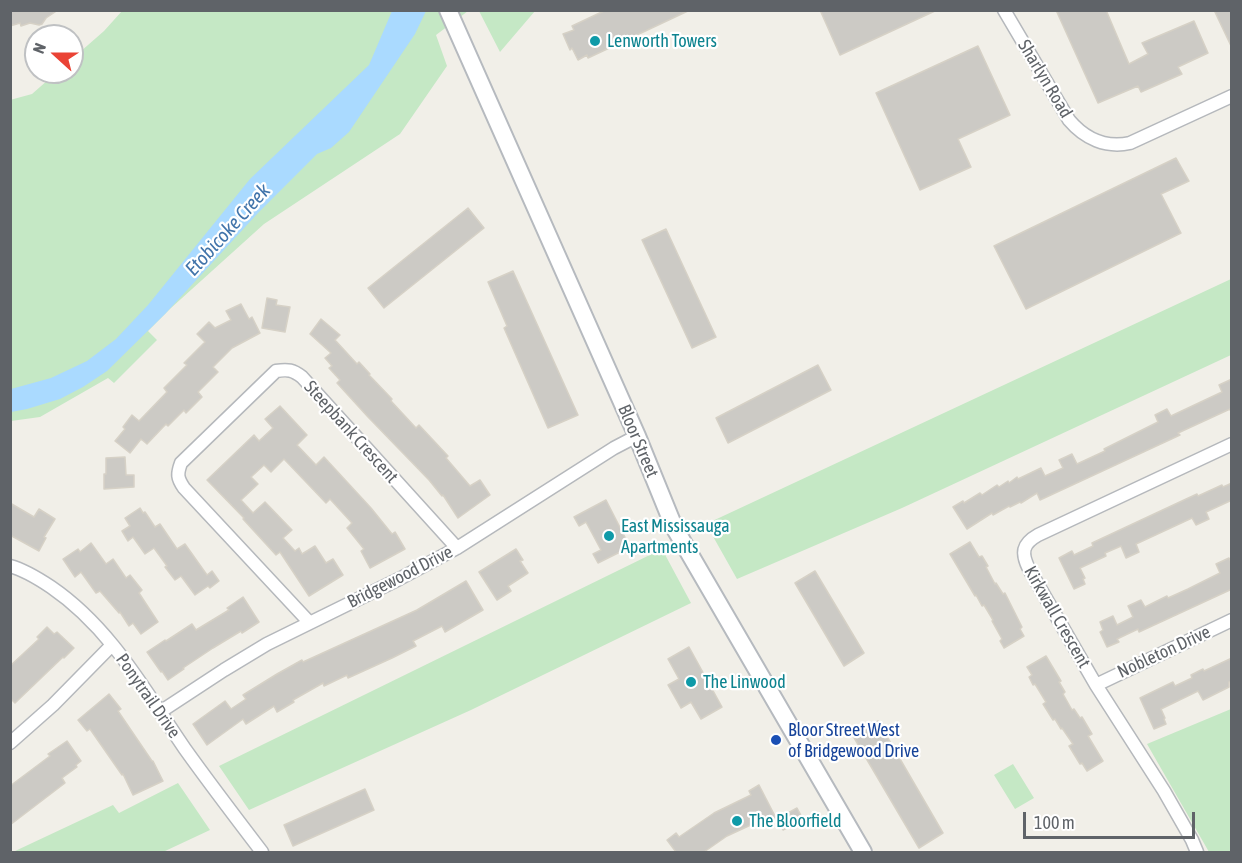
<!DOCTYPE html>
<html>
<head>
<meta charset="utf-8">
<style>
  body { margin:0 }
  #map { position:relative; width:1242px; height:863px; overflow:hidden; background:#f1efe8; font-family:"Asap Condensed",sans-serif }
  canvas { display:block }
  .frame { position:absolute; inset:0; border:12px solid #5f6368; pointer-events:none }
  .north { position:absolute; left:24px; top:24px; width:60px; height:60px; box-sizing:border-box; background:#fff; border:2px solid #bfc1c3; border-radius:50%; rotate:291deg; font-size:16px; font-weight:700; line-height:24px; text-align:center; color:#5f6368 }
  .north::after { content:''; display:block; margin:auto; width:21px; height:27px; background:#ea4335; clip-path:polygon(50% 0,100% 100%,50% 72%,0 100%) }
  .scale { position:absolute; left:1023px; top:812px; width:172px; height:27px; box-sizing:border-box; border:3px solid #5f6368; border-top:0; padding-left:8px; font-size:18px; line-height:21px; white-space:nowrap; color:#5f6368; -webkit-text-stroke:4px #fff; paint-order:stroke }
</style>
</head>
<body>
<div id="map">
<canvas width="1242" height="863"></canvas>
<div class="frame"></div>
<div class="north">N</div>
<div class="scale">100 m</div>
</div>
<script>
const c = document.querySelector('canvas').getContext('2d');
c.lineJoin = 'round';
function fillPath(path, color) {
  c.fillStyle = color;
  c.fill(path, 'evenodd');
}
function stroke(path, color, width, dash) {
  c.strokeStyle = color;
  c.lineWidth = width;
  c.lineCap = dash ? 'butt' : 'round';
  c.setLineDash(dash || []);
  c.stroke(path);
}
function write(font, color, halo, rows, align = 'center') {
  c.font = font + ' "Asap Condensed",sans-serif';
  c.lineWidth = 4.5;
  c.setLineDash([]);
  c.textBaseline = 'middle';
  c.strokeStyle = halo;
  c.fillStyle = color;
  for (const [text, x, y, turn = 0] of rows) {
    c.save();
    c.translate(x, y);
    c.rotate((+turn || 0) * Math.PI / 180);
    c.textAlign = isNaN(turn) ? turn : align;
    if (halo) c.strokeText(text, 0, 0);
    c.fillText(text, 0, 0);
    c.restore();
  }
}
fillPath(new Path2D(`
  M 122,11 L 468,11 L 436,35 L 447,66 L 400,134 L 264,224 L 171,308 L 148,331 L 157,340 L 114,383 L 108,378 L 40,417 L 11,421 L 10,100 L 32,94 L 57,72 L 72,72 L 72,59 L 104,31 Z
  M 479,11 L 535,11 L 500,52 Z
  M 1231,279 L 1231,355 L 902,508 L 737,579 L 706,524 Z
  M 662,549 L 691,603 L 471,710 L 249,810 L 219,766 Z
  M 1231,709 L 1231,852 L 1209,852 L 1147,744 Z
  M 1013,764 L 1034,798 L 1015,809 L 994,775 Z
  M 178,783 L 210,830 L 163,852 L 13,852 L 113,805 L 119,813 Z`), '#c5e8c5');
fillPath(new Path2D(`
  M 392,11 L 426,11 L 415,34 L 349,132 L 331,148 L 317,154 L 258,213 L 165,314 L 107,371 L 83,387 L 60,399 L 27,409 L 11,412 L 11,389 L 51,378 L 87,361 L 116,339 L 148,305 L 250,179 L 369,65 Z`), '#aadaff');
const building = new Path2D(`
  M 10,10 L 58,10 L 46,18 L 42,24 L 39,25 L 30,23 L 21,26 L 20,23 L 10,26 Z
  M 606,10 L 690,10 L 588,58 L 587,55 L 578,60 L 572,48 L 570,50 L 563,34 L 574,30 L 572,26 Z
  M 820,10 L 937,10 L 840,55 Z
  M 1056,10 L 1106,10 L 1129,64 L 1148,54 L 1142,43 L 1194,21 L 1208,53 L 1178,67 L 1182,74 L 1141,92 L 1138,86 L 1098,103 Z
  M 1214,10 L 1232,10 L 1232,48 Z
  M 978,46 L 1010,115 L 958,139 L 971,167 L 920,190 L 876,93 Z
  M 1176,158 L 1189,181 L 1161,194 L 1181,233 L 1026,309 L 994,246 Z
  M 468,208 L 484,228 L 384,308 L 368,288 Z
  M 666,229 L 716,337 L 692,348 L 642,240 Z
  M 513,271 L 578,415 L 548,428 L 504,328 L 507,326 L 488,282 Z
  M 267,298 L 277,300 L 276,305 L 290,307 L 285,332 L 262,328 Z
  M 241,304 L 249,319 L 252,317 L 260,333 L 232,348 L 213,367 L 218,372 L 198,392 L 202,397 L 186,413 L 184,410 L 168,426 L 166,424 L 147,444 L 141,439 L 130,453 L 115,441 L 125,429 L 123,427 L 132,415 L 139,421 L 167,392 L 164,388 L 187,365 L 184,363 L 205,342 L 197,334 L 209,322 L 215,328 L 231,320 L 226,311 Z
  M 321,319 L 340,335 L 335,340 L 357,364 L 359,362 L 370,374 L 369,375 L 392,399 L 391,401 L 416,428 L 419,425 L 448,456 L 446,458 L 470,486 L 480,480 L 490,495 L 458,518 L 443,495 L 442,496 L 429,480 L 368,417 L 337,383 L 340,380 L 329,368 L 332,366 L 325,358 L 331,353 L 310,334 Z
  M 818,365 L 831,390 L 728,443 L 716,418 Z
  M 1232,379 L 1232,412 L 1230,409 L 1178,433 L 1180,435 L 1040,500 L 1037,493 L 1021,503 L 1020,502 L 1010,507 L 1009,506 L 993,515 L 992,513 L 967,529 L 953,507 L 963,501 L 964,503 L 980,493 L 982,495 L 997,485 L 999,487 L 1008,481 L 1009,483 L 1017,477 L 1018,479 L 1041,468 L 1045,476 L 1063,468 L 1059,460 L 1072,454 L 1077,464 L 1105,451 L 1104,449 L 1158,422 L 1155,415 L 1167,409 L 1171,416 L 1222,392 L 1219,385 Z
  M 280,406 L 307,435 L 297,445 L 316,465 L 324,457 L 371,508 L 392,534 L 395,532 L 405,549 L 370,568 L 361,551 L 364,549 L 347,528 L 352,523 L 330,499 L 326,503 L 284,459 L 271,472 L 264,465 L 251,477 L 258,484 L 241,500 L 253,513 L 265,502 L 292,530 L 283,538 L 295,551 L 299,548 L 302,554 L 315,546 L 326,563 L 333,559 L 343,575 L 309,596 L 280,552 L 276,555 L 243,519 L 244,518 L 207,480 L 254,435 L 259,441 L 273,428 L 265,419 Z
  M 125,457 L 126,475 L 134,475 L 134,487 L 104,489 L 104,474 L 106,474 L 106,458 Z
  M 1232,483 L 1232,500 L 1206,512 L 1209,519 L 1196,525 L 1192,518 L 1136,544 L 1139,552 L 1126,558 L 1121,546 L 1105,553 L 1106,556 L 1080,568 L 1085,578 L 1083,579 L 1085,584 L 1074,589 L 1059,558 L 1072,551 L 1074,555 L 1093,546 L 1092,543 L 1184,500 L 1197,494 L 1198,496 L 1222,485 L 1223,487 Z
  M 606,500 L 630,547 L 598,563 L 593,554 L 601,550 L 586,522 L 579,526 L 574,517 Z
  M 10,503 L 34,517 L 39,509 L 55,519 L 44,537 L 46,538 L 39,551 L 10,535 Z
  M 140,508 L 143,513 L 145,512 L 155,527 L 160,524 L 177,549 L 185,544 L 207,575 L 212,571 L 219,581 L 210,588 L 208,586 L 195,595 L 181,576 L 175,580 L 165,567 L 167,566 L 154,548 L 145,554 L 133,537 L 128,541 L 122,531 L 130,526 L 125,518 Z
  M 970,542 L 979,557 L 982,556 L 988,566 L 986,567 L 995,584 L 996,583 L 1003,594 L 1005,593 L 1022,627 L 1020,629 L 1024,636 L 1004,648 L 1000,641 L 1002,639 L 992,621 L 993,620 L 984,605 L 982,606 L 976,595 L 975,596 L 950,554 Z
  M 91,543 L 106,564 L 113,559 L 126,578 L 130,575 L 142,590 L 139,593 L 158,622 L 141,634 L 133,623 L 129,626 L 120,612 L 119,613 L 100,591 L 96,593 L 81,572 L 75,577 L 63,559 L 78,549 L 80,552 Z
  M 516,549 L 523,560 L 520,561 L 528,573 L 508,586 L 511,591 L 497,600 L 479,572 Z
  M 1229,558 L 1232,564 L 1232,589 L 1139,632 L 1138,629 L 1117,639 L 1119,642 L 1107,647 L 1100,632 L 1103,630 L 1100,622 L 1113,616 L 1117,625 L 1133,617 L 1128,606 L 1141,600 L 1145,607 L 1167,596 L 1168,598 L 1188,589 L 1220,573 L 1216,564 Z
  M 815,571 L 864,653 L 844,666 L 795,583 Z
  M 466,581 L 483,610 L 445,632 L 442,626 L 413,641 L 416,646 L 392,658 L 348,678 L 347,675 L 324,686 L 323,683 L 293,700 L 294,702 L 277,712 L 274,706 L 246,724 L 243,719 L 207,745 L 193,724 L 225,701 L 231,709 L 246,699 L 243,695 L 277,674 L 302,660 L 303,662 L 417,610 Z
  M 243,597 L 259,622 L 242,633 L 241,631 L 213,648 L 183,668 L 184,669 L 168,680 L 162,671 L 161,672 L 147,652 L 165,640 L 166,641 L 192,624 L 196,630 L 229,610 L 227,608 Z
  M 47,627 L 54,634 L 57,632 L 74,648 L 64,658 L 63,657 L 15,703 L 10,698 L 10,666 L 39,639 L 37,637 Z
  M 689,647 L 722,707 L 701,719 L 691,702 L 681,708 L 668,685 L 679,679 L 668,659 Z
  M 1046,656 L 1061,681 L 1059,682 L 1065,692 L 1063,694 L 1072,710 L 1074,709 L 1080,718 L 1082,717 L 1092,734 L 1088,736 L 1103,761 L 1087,771 L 1082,763 L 1080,764 L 1069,746 L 1073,744 L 1062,728 L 1061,729 L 1055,719 L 1053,720 L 1043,704 L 1046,702 L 1035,684 L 1033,685 L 1029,677 L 1032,675 L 1027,667 Z
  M 1232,658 L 1232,681 L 1229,682 L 1229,687 L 1203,700 L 1198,691 L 1161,709 L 1165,718 L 1164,719 L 1166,724 L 1154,729 L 1140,698 L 1173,682 L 1175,686 L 1192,678 L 1191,675 L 1203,669 L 1204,671 Z
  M 109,694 L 121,709 L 118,711 L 152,761 L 153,761 L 163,781 L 133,795 L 123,774 L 122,775 L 90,729 L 87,731 L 78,720 Z
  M 878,721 L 943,833 L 919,848 L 853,736 Z
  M 67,741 L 81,761 L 76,765 L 77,767 L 62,778 L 65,783 L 10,825 L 10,786 L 50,756 L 48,754 Z
  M 759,785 L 776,818 L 758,827 L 755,823 L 727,836 L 704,852 L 676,852 L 667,840 L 676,833 L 679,837 L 714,813 L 751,795 L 749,791 Z
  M 365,789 L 374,810 L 293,846 L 284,825 Z
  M 797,808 L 803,819 L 783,830 L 777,819 Z`);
fillPath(building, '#cccac5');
stroke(building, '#d6d1c6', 1.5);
const street = new Path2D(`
  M 1004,10 L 1069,120 C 1085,139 1106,148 1130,143 L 1232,96
  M 10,566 C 25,570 39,579 51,587 C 111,628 145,691 185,749 C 210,784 236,818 262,852
  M 309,622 L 184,488 C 177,478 177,474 181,463 L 276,371 C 288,369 293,370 302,377 L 457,548
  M 1096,685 L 1232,620
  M 160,712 L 224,670 L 267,644 L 399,579 L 457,548 L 614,448 L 637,436
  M 10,743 L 53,705 L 112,645
  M 1197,852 L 1192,840 L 1164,791 L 1096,685 L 1029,569 C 1021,553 1022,544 1038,535 L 1232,444`);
const secondary = new Path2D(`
  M 448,10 L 637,436 L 674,527 L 863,852`);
stroke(street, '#b5b8bc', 15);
stroke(secondary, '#b6babf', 20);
stroke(street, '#fff', 12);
stroke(secondary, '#fff', 16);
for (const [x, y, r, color] of [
  [595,41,6,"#0f9aa8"],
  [609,536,6,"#0f9aa8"],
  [691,682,6,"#0f9aa8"],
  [776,740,6,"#1a4fb4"],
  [737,821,6,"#0f9aa8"]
]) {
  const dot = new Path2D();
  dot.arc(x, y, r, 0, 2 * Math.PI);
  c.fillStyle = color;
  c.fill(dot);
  stroke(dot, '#fff', 2);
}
write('18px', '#0d838f', '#fff', [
  ["Lenworth Towers",607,41],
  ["East Mississauga",621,526],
  ["Apartments",621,547],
  ["The Linwood",703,682],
  ["The Bloorfield",749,821]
], 'left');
write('18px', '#5f6368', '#fff', [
  ["Sharlyn Road",1045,79,59],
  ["Steepbank Crescent",351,432,48],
  ["Bloor Street",638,441,67],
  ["Bridgewood Drive",400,577,-27],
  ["Kirkwall Crescent",1057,617,60],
  ["Nobleton Drive",1164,652,-25],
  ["Ponytrail Drive",148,696,55]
]);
write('18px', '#164399', '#fff', [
  ["Bloor Street West",788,730],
  ["of Bridgewood Drive",788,751]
], 'left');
write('italic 20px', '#4174aa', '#fff', [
  ["Etobicoke Creek",228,230,-48]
]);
</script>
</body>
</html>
